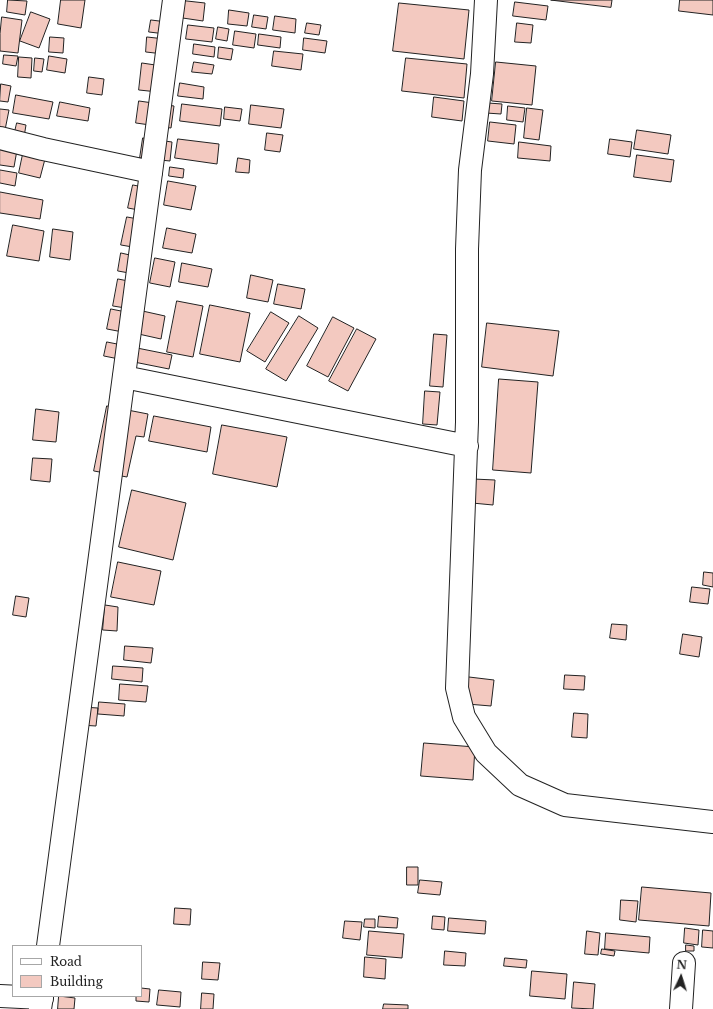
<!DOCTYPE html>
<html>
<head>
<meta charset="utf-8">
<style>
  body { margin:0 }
  #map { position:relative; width:713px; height:1009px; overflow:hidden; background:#fff; font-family:"Libre Baskerville",serif }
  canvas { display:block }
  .legend { position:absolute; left:12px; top:945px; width:130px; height:52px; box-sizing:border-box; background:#fff; border:1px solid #a7a7a7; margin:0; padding:5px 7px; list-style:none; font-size:12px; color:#222 }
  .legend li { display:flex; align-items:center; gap:8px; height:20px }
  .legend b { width:20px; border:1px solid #a7a7a7 }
  .north { position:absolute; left:661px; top:957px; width:40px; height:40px; -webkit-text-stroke:3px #fff; paint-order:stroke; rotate:4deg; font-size:11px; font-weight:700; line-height:16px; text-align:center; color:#222 }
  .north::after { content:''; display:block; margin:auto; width:14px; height:18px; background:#222; clip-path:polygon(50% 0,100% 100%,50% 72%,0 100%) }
</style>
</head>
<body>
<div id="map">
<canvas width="713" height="1009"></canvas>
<ul class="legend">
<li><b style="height:5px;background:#fff"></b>Road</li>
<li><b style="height:11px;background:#f3c9c0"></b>Building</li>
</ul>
<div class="north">N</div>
</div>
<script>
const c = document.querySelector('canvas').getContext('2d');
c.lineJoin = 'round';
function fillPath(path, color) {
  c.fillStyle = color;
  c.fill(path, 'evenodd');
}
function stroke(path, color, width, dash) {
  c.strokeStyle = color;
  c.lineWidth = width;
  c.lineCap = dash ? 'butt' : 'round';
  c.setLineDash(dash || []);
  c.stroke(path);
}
const building = new Path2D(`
  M 8,0 L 27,1 L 25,15 L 7,12 Z
  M 61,0 L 85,0 L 81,28 L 58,24 Z
  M 178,0 L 205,3 L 203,21 L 169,16 Z
  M 551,0 L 612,0 L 611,7 Z
  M 680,0 L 713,0 L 713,15 L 679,11 Z
  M 515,2 L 548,6 L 546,20 L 513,16 Z
  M 399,3 L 469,10 L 464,59 L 393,51 Z
  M 229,10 L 249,13 L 247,26 L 228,24 Z
  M 31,12 L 50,19 L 39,48 L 20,41 Z
  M 254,15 L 268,17 L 266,29 L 252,27 Z
  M 275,16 L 296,19 L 295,33 L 273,30 Z
  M 2,17 L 22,20 L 18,53 L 0,51 L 0,34 Z
  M 151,20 L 175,23 L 174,35 L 149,32 Z
  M 307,23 L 321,25 L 319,35 L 305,33 Z
  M 517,23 L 533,25 L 531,43 L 515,42 Z
  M 188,25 L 214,28 L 212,42 L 186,39 Z
  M 218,27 L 229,29 L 227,41 L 216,39 Z
  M 235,31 L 256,34 L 254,48 L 233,45 Z
  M 259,34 L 281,37 L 280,48 L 258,45 Z
  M 50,37 L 64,38 L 63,53 L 49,52 Z
  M 147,37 L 174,40 L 172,55 L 146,52 Z
  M 304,38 L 327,41 L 325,53 L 303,50 Z
  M 194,44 L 215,47 L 214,57 L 193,54 Z
  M 219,47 L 233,49 L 231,60 L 218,58 Z
  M 274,51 L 303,54 L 301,70 L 272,66 Z
  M 4,55 L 18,56 L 16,66 L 3,64 Z
  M 49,56 L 67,59 L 65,73 L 47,70 Z
  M 19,57 L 32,58 L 31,78 L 18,77 Z
  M 35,58 L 44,59 L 42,72 L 34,71 Z
  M 406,58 L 467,64 L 464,98 L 402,91 Z
  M 194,62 L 214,65 L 212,74 L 192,72 Z
  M 496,62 L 536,66 L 532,105 L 492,101 Z
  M 142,63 L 162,66 L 158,92 L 139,90 Z
  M 89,77 L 104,79 L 102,95 L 87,93 Z
  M 180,83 L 204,87 L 203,99 L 178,96 Z
  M 1,84 L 11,86 L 8,102 L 0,101 Z
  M 16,95 L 53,102 L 49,119 L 13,113 Z
  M 434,97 L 464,101 L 462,121 L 432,117 Z
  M 139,101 L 174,106 L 171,128 L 136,123 Z
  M 60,102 L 90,108 L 88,121 L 57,116 Z
  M 488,103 L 502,104 L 501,114 L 486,113 Z
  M 182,104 L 222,109 L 220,126 L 180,121 Z
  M 251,105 L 284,109 L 281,128 L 249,124 Z
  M 508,106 L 525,108 L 523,122 L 507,120 Z
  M 225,107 L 242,109 L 240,121 L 224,119 Z
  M 527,108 L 543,110 L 539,140 L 524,138 Z
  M 0,109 L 9,110 L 5,130 L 0,129 Z
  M 490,122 L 516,125 L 514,144 L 488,141 Z
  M 17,123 L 26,125 L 24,137 L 14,136 Z
  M 637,130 L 671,135 L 668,154 L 634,149 Z
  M 267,133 L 283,135 L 280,152 L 265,150 Z
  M 143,138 L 172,142 L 170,161 L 140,158 Z
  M 178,139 L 219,144 L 217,164 L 175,158 Z
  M 610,139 L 632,142 L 630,157 L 608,154 Z
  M 519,142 L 551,146 L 550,161 L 518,158 Z
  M 0,147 L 17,150 L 14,167 L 0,165 Z
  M 23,154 L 45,159 L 40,178 L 19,173 Z
  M 637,155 L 674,160 L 671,182 L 634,177 Z
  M 238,158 L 250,160 L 249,173 L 236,172 Z
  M 170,167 L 184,169 L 183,178 L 169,176 Z
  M 0,170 L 17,173 L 15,186 L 0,183 Z
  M 168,181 L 196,186 L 191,210 L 164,205 Z
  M 133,185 L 153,189 L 149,212 L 128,208 Z
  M 0,192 L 43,200 L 40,219 L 0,213 Z
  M 127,217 L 149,221 L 144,249 L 121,245 Z
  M 13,225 L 44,231 L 39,261 L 7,256 Z
  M 167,228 L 196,234 L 192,253 L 163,248 Z
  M 53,229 L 73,232 L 70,260 L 50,257 Z
  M 121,253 L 143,258 L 140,275 L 118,271 Z
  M 155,258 L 175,262 L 170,287 L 150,283 Z
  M 182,263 L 212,269 L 208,287 L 179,282 Z
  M 251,275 L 273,280 L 268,302 L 247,298 Z
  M 118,279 L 144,284 L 138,310 L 113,306 Z
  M 278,284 L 305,289 L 301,309 L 274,304 Z
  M 177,301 L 203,306 L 193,357 L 167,352 Z
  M 210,305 L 250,313 L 240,362 L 200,354 Z
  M 111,309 L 131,313 L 128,333 L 107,329 Z
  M 138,310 L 165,316 L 161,339 L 134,333 Z
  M 271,312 L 289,323 L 265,362 L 247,351 Z
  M 299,316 L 318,328 L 286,381 L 266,369 Z
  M 333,317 L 354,328 L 328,377 L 307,366 Z
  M 487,323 L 559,331 L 553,376 L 482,367 Z
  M 357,329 L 376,339 L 348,391 L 329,381 Z
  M 434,334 L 447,335 L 443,387 L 430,386 Z
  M 107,342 L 172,355 L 169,369 L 104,356 Z
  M 499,379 L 538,382 L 531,473 L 493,470 Z
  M 425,391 L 440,392 L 437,425 L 423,424 Z
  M 107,406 L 148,414 L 144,437 L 136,436 L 127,477 L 94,471 Z
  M 36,409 L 59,412 L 56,442 L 33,440 Z
  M 154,416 L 211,427 L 207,452 L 149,441 Z
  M 222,425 L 287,437 L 277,487 L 213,474 Z
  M 33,458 L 52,459 L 50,482 L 31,480 Z
  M 473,479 L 495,480 L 493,505 L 472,503 Z
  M 132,490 L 186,503 L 173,560 L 119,547 Z
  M 118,562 L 161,571 L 154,605 L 111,597 Z
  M 704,572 L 713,573 L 713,587 L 703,585 Z
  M 692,587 L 710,589 L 708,604 L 690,602 Z
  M 16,596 L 29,598 L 26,617 L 13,615 Z
  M 105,605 L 118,607 L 117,631 L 103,630 Z
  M 612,624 L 627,625 L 626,640 L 610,638 Z
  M 683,634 L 702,637 L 699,657 L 680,654 Z
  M 125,646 L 153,648 L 151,663 L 124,660 Z
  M 113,666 L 143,668 L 142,682 L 112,679 Z
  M 565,675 L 585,676 L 584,690 L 564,689 Z
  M 469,677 L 494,680 L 491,706 L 467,704 Z
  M 120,684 L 148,686 L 146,702 L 119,700 Z
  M 99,702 L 125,704 L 124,716 L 98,714 Z
  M 82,707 L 98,708 L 96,726 L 80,725 Z
  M 574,713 L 588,714 L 587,738 L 572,737 Z
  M 424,743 L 475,747 L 473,780 L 421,776 Z
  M 407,867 L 418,867 L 418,885 L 407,885 Z
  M 420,880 L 442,882 L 440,895 L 418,893 Z
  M 642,887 L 711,893 L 709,926 L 639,920 Z
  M 621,900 L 638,901 L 636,922 L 620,920 Z
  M 175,908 L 191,909 L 190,925 L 174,924 Z
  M 379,916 L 398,918 L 397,928 L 378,927 Z
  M 433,916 L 445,917 L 444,930 L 432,929 Z
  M 449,918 L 486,921 L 485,934 L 448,931 Z
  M 365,919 L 375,919 L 375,928 L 364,927 Z
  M 345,921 L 362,922 L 360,940 L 343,938 Z
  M 685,928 L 699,930 L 698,945 L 684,943 Z
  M 703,930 L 713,931 L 713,948 L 702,947 Z
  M 369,931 L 404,934 L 402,958 L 367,955 Z
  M 587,931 L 600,933 L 598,955 L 585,954 Z
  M 606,933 L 650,937 L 649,953 L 605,949 Z
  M 686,945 L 694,946 L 694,951 L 686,951 Z
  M 602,949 L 615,951 L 614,956 L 601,954 Z
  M 445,951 L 466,953 L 465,966 L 444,965 Z
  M 365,957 L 386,959 L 385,979 L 364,977 Z
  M 505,958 L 527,960 L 526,968 L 504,966 Z
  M 203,962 L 220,963 L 218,980 L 202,979 Z
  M 532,971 L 567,974 L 565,999 L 530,996 Z
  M 574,982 L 595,984 L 593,1009 L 572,1008 Z
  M 141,988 L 150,989 L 149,1002 L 136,1001 L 136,996 L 141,996 Z
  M 159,990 L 181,992 L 180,1007 L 157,1005 Z
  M 202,993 L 214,994 L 213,1009 L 201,1009 Z
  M 59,996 L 75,998 L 74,1009 L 58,1009 Z
  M 384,1004 L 408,1005 L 408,1009 L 383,1009 Z`);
fillPath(building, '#f3c9c0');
stroke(building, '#222', 1);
const minor = new Path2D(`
  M 486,0 L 482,74 L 470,170 L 467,249 L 467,422 L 457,688 L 464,717 L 486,753 L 520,785 L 565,805 L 713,822
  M 0,138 L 43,149 L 151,172
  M 124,377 L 467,446
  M 0,996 L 42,998
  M 681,1009 L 684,963`);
const tertiary = new Path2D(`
  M 48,946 L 174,0
  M 40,1009 L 42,996`);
stroke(minor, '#222', 24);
stroke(tertiary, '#222', 24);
stroke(minor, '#fff', 22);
stroke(tertiary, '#fff', 22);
</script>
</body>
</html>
